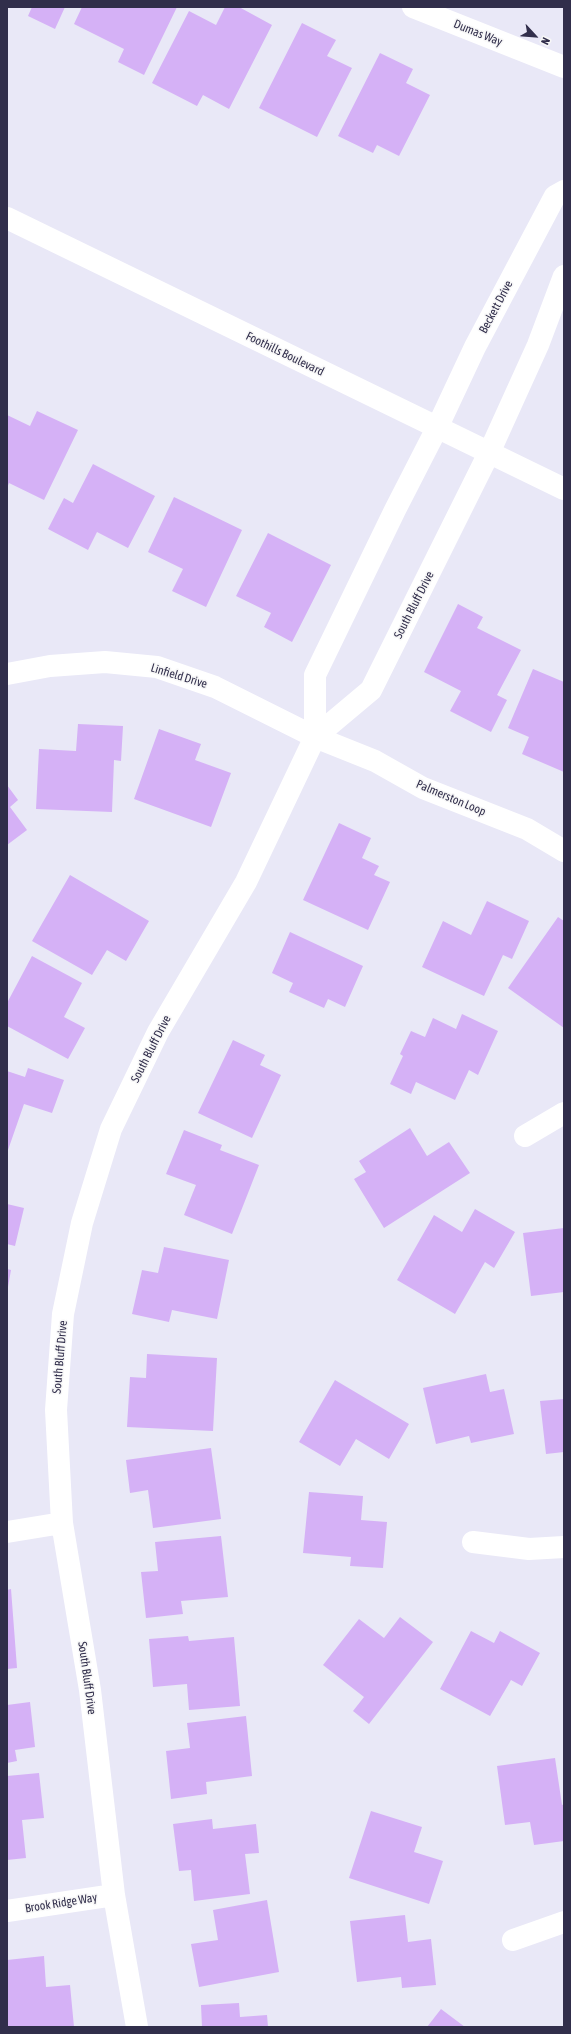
<!DOCTYPE html>
<html>
<head>
<meta charset="utf-8">
<style>
  body { margin:0 }
  #map { position:relative; width:571px; height:2034px; overflow:hidden; background:#e9e8f7; font-family:"Asap Condensed",sans-serif }
  canvas { display:block }
  .frame { position:absolute; inset:0; border:8px solid #312e4b; pointer-events:none }
  .north { position:absolute; left:515px; top:16px; width:40px; height:40px; -webkit-text-stroke:3px #f7f7f7; paint-order:stroke; rotate:116deg; font-size:11px; font-weight:700; line-height:16px; text-align:center; color:#312e4b }
  .north::after { content:''; display:block; margin:auto; width:14px; height:18px; background:#312e4b; clip-path:polygon(50% 0,100% 100%,50% 72%,0 100%) }
</style>
</head>
<body>
<div id="map">
<canvas width="571" height="2034"></canvas>
<div class="frame"></div>
<div class="north">N</div>
</div>
<script>
const c = document.querySelector('canvas').getContext('2d');
c.lineJoin = 'round';
function fillPath(path, color) {
  c.fillStyle = color;
  c.fill(path, 'evenodd');
}
function stroke(path, color, width, dash) {
  c.strokeStyle = color;
  c.lineWidth = width;
  c.lineCap = dash ? 'butt' : 'round';
  c.setLineDash(dash || []);
  c.stroke(path);
}
function write(font, color, halo, rows, align = 'center') {
  c.font = font + ' "Asap Condensed",sans-serif';
  c.lineWidth = 3;
  c.setLineDash([]);
  c.textBaseline = 'middle';
  c.strokeStyle = halo;
  c.fillStyle = color;
  for (const [text, x, y, turn = 0] of rows) {
    c.save();
    c.translate(x, y);
    c.rotate((+turn || 0) * Math.PI / 180);
    c.textAlign = isNaN(turn) ? turn : align;
    if (halo) c.strokeText(text, 0, 0);
    c.fillText(text, 0, 0);
    c.restore();
  }
}
fillPath(new Path2D(`
  M 32,7 L 65,7 L 55,29 L 28,16 Z
  M 82,7 L 177,7 L 144,75 L 118,62 L 124,49 L 74,24 Z
  M 225,7 L 239,7 L 272,25 L 229,109 L 203,95 L 197,106 L 152,83 L 189,11 L 216,25 Z
  M 302,23 L 336,40 L 327,56 L 352,68 L 317,137 L 259,108 Z
  M 380,53 L 413,69 L 406,83 L 430,95 L 399,156 L 377,145 L 373,153 L 338,136 Z
  M 37,411 L 78,430 L 44,500 L 9,483 L 7,488 L 7,415 L 30,426 Z
  M 93,464 L 155,496 L 128,548 L 97,532 L 88,550 L 48,529 L 64,498 L 73,503 Z
  M 174,497 L 242,530 L 206,607 L 172,591 L 183,569 L 148,552 Z
  M 268,533 L 331,565 L 292,642 L 264,627 L 271,613 L 236,596 Z
  M 458,604 L 483,617 L 477,628 L 521,650 L 497,695 L 507,700 L 491,732 L 450,711 L 461,691 L 424,672 Z
  M 533,669 L 564,682 L 564,772 L 522,754 L 529,737 L 508,728 Z
  M 78,724 L 123,726 L 121,761 L 114,760 L 112,812 L 36,809 L 39,749 L 76,751 Z
  M 159,729 L 201,744 L 195,760 L 231,773 L 211,827 L 134,799 Z
  M 7,785 L 18,800 L 10,807 L 27,830 L 7,845 Z
  M 339,823 L 371,838 L 362,858 L 379,866 L 374,875 L 390,882 L 368,930 L 303,900 Z
  M 70,875 L 149,921 L 126,961 L 107,950 L 92,975 L 32,941 Z
  M 487,901 L 529,921 L 512,959 L 503,955 L 484,996 L 422,967 L 443,921 L 471,935 Z
  M 558,917 L 564,921 L 564,1028 L 508,988 Z
  M 290,932 L 363,966 L 345,1007 L 328,999 L 324,1008 L 289,992 L 293,983 L 272,973 Z
  M 32,956 L 82,983 L 64,1017 L 85,1028 L 68,1059 L 7,1026 L 7,1003 Z
  M 462,1014 L 498,1031 L 478,1075 L 469,1070 L 455,1100 L 416,1082 L 411,1094 L 390,1084 L 403,1056 L 400,1054 L 411,1031 L 425,1037 L 433,1018 L 456,1029 Z
  M 233,1040 L 265,1055 L 260,1065 L 281,1075 L 252,1138 L 198,1113 Z
  M 28,1068 L 64,1080 L 52,1113 L 24,1104 L 8,1150 L 7,1071 L 25,1077 Z
  M 410,1128 L 427,1156 L 449,1142 L 470,1173 L 384,1228 L 354,1179 L 366,1172 L 359,1161 Z
  M 184,1130 L 222,1145 L 220,1150 L 259,1165 L 232,1234 L 184,1215 L 196,1185 L 166,1174 Z
  M 7,1204 L 24,1208 L 15,1246 L 7,1244 Z
  M 475,1209 L 515,1232 L 494,1268 L 485,1262 L 455,1314 L 397,1280 L 434,1215 L 462,1232 Z
  M 564,1228 L 564,1292 L 531,1296 L 523,1233 Z
  M 164,1247 L 229,1260 L 217,1319 L 172,1310 L 169,1322 L 132,1314 L 142,1270 L 158,1273 Z
  M 7,1269 L 11,1270 L 8,1287 L 7,1287 Z
  M 147,1354 L 217,1358 L 213,1431 L 127,1427 L 130,1377 L 146,1378 Z
  M 486,1374 L 490,1392 L 504,1389 L 514,1434 L 471,1443 L 469,1436 L 436,1444 L 423,1388 Z
  M 335,1380 L 409,1424 L 389,1459 L 356,1439 L 340,1466 L 299,1442 Z
  M 564,1399 L 564,1452 L 546,1454 L 540,1401 Z
  M 211,1448 L 221,1519 L 153,1528 L 148,1490 L 130,1493 L 126,1460 Z
  M 309,1492 L 363,1496 L 361,1520 L 387,1522 L 383,1568 L 350,1566 L 351,1557 L 303,1553 Z
  M 221,1536 L 228,1597 L 181,1601 L 183,1614 L 146,1618 L 141,1572 L 158,1571 L 155,1542 Z
  M 11,1589 L 17,1668 L 7,1669 L 7,1590 Z
  M 400,1617 L 433,1642 L 369,1724 L 353,1711 L 364,1697 L 323,1665 L 359,1619 L 384,1638 Z
  M 471,1631 L 494,1643 L 500,1631 L 540,1653 L 522,1686 L 511,1680 L 490,1716 L 440,1689 Z
  M 188,1636 L 189,1641 L 234,1637 L 240,1706 L 189,1710 L 187,1684 L 153,1687 L 149,1639 Z
  M 30,1702 L 35,1747 L 15,1750 L 17,1761 L 7,1763 L 7,1705 Z
  M 246,1716 L 252,1776 L 206,1782 L 207,1794 L 171,1799 L 166,1751 L 190,1748 L 187,1723 Z
  M 555,1758 L 562,1805 L 564,1804 L 564,1841 L 534,1845 L 530,1822 L 505,1825 L 497,1766 Z
  M 39,1773 L 44,1818 L 22,1820 L 26,1858 L 7,1860 L 7,1776 Z
  M 371,1811 L 422,1827 L 414,1852 L 443,1861 L 429,1904 L 349,1878 Z
  M 212,1819 L 213,1829 L 256,1824 L 259,1853 L 245,1854 L 250,1894 L 194,1901 L 191,1870 L 179,1871 L 173,1824 Z
  M 267,1900 L 279,1972 L 199,1987 L 191,1944 L 218,1940 L 213,1910 Z
  M 405,1915 L 408,1942 L 431,1939 L 436,1985 L 402,1988 L 401,1977 L 357,1982 L 350,1921 Z
  M 44,1956 L 46,1987 L 70,1985 L 74,2027 L 7,2027 L 7,1960 Z
  M 239,2003 L 240,2017 L 267,2015 L 268,2027 L 202,2027 L 201,2005 Z
  M 441,2009 L 465,2027 L 427,2027 Z`), '#d5b1f6');
stroke(new Path2D(`
  M 413,7 L 564,67
  M 7,674 L 50,666 L 105,662 L 157,667 L 215,687 L 315,737 L 375,761 L 423,788 L 527,829 L 564,851
  M 315,737 L 315,675 L 395,510 L 437,428 L 475,347 L 555,196 L 564,191
  M 525,1136 L 564,1113
  M 7,1532 L 62,1523
  M 473,1542 L 529,1549 L 564,1547
  M 7,1911 L 114,1895
  M 513,1940 L 564,1922
  M 137,2027 L 114,1895 L 90,1690 L 62,1523 L 56,1410 L 63,1314 L 82,1223 L 111,1129 L 158,1032 L 246,882 L 315,737 L 371,690 L 489,453 L 538,345 L 564,276`), '#fff', 22);
stroke(new Path2D(`
  M 7,218 L 564,489`), '#fff', 22);
write('12px', '#312e4b', '#f7f7f7', [
  ["Dumas Way",478,33,22],
  ["Beckett Drive",496,307,-62],
  ["Foothills Boulevard",285,354,26],
  ["South Bluff Drive",414,605,-63],
  ["Linfield Drive",179,676,17],
  ["Palmerston Loop",451,798,23],
  ["South Bluff Drive",151,1049,-63],
  ["South Bluff Drive",60,1357,-85],
  ["South Bluff Drive",87,1678,82],
  ["Brook Ridge Way",61,1903,-9]
]);
</script>
</body>
</html>
